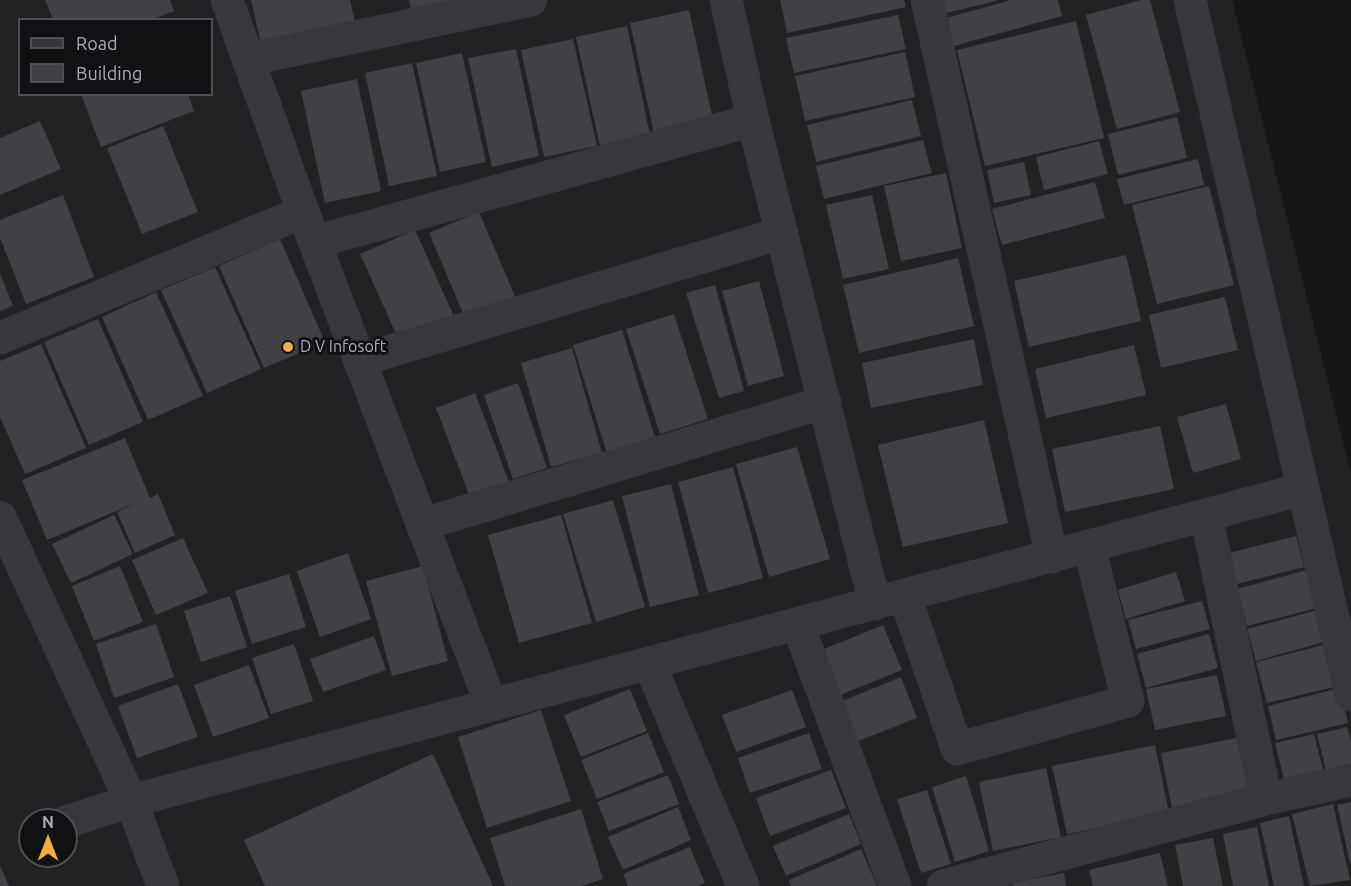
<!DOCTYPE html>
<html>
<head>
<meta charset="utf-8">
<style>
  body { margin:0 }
  #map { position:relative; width:1351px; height:886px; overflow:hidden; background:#161618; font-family:Ubuntu,sans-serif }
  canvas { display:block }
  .legend { position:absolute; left:18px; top:18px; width:195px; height:78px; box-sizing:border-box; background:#111113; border:2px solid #4d4f55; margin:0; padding:8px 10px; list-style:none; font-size:18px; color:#a8adb8 }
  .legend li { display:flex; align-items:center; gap:12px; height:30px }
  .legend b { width:30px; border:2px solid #4d4f55 }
  .north { position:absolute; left:18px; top:808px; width:60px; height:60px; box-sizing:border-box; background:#111113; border:2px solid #4d4f55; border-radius:50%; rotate:0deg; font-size:16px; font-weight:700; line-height:24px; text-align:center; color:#a8adb8 }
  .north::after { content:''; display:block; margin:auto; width:21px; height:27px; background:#f2b134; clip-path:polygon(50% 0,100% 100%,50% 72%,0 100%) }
</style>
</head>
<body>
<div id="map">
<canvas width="1351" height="886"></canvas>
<ul class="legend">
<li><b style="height:8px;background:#37383d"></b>Road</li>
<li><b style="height:16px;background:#404145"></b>Building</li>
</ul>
<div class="north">N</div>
</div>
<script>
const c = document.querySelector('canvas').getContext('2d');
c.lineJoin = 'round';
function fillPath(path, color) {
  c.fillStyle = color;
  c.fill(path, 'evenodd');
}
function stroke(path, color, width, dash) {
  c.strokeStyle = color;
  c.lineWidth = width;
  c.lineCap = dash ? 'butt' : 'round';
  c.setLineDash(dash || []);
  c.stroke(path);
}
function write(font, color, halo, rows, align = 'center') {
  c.font = font + ' Ubuntu,sans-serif';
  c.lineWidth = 6;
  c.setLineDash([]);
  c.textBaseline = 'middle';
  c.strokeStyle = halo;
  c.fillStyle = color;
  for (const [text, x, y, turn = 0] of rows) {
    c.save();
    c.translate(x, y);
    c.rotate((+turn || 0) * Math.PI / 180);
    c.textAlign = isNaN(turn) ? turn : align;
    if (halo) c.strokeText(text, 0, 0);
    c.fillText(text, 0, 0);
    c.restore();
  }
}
fillPath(new Path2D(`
  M 0,0 L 1232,0 L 1351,474 L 1351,886 L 0,886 ZM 20,20 L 212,20 L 212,94 L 20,94 ZM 30,820 L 66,820 L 66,856 L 30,856 Z`), '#222225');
fillPath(new Path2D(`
  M 45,0 L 170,0 L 174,11 L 151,20 L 53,20 Z
  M 251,0 L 350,0 L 357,31 L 263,52 Z
  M 409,0 L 464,0 L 413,19 Z
  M 780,0 L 904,0 L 906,7 L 787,33 Z
  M 943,0 L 996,0 L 996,1 L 946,13 Z
  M 1011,0 L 1058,0 L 1062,16 L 954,46 L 946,18 Z
  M 1141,0 L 1150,0 L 1180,112 L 1117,129 L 1086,15 Z
  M 689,10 L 713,120 L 654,133 L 630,23 Z
  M 898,15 L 906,49 L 794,73 L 786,38 Z
  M 1076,21 L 1104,138 L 985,166 L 957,50 Z
  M 627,26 L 650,135 L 600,146 L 576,37 Z
  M 573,39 L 597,146 L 544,157 L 521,50 Z
  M 516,49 L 539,156 L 492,167 L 468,58 Z
  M 905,52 L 915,97 L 805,121 L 795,76 Z
  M 462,53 L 486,162 L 440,172 L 416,63 Z
  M 412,63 L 437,176 L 389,186 L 365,73 Z
  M 357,79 L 381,191 L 325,203 L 301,91 Z
  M 81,94 L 188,94 L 194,111 L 101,147 Z
  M 912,100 L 921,136 L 816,162 L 807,125 Z
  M 1177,117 L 1187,158 L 1118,175 L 1108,134 Z
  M 40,121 L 61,169 L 0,195 L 0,138 Z
  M 163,126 L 198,212 L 142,234 L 107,148 Z
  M 923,140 L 932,173 L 824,199 L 816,166 Z
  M 1099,141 L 1108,174 L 1044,190 L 1036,157 Z
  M 1198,159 L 1204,185 L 1124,205 L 1117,179 Z
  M 1024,162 L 1031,195 L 994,203 L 987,170 Z
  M 946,173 L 962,248 L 901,261 L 884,186 Z
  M 1095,182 L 1105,218 L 1002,245 L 992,209 Z
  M 1209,186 L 1234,285 L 1157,304 L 1132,205 Z
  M 63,195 L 94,277 L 26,304 L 0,238 L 0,220 Z
  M 872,195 L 889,269 L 843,279 L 826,205 Z
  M 479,212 L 518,303 L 468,325 L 429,233 Z
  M 415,230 L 457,323 L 402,347 L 360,254 Z
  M 280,239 L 325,342 L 264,368 L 219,266 Z
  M 1126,255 L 1141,321 L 1029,347 L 1014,281 Z
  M 958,258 L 974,326 L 859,353 L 843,285 Z
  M 215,267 L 261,369 L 207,393 L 161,290 Z
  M 0,273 L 13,306 L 0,311 Z
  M 759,281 L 784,376 L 748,386 L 722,291 Z
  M 715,285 L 744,391 L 719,398 L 686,293 Z
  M 156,292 L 203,396 L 148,420 L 102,317 Z
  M 1225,297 L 1238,350 L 1161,368 L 1149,315 Z
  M 674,314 L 708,419 L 660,434 L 626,329 Z
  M 98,319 L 143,422 L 89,445 L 44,342 Z
  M 622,330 L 655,438 L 607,453 L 573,345 Z
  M 974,339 L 983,385 L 871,408 L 862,363 Z
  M 41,344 L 86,448 L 25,474 L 0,417 L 0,361 Z
  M 1134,345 L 1146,395 L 1046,418 L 1035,369 Z
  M 572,348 L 602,453 L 551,467 L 521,363 Z
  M 518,383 L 547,468 L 513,479 L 484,395 Z
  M 475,393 L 509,482 L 470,497 L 436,408 Z
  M 1226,404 L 1241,459 L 1193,473 L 1177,417 Z
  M 984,420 L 1008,523 L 903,547 L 878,445 Z
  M 1160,426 L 1174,489 L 1065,512 L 1052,449 Z
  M 125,438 L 150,498 L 158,494 L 175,535 L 135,553 L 117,512 L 138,502 L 47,540 L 22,480 Z
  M 797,447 L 830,559 L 769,577 L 736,464 Z
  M 733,467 L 763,578 L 708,593 L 678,482 Z
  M 671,484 L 699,595 L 650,607 L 622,496 Z
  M 613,500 L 645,607 L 596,622 L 563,514 Z
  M 114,515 L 133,554 L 71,583 L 52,544 Z
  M 561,515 L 592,623 L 519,643 L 488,535 Z
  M 1296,536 L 1304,567 L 1237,584 L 1229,553 Z
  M 183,538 L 208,593 L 156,615 L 132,560 Z
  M 348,553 L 371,619 L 320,637 L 297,571 Z
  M 120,566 L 143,622 L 94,641 L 72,586 Z
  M 423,566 L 448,661 L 392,676 L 366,581 Z
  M 1307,570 L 1317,608 L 1247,626 L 1237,589 Z
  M 1176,572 L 1185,601 L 1126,619 L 1118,590 Z
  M 289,574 L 306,627 L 252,644 L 235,591 Z
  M 230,596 L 247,647 L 201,662 L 184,611 Z
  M 1202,601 L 1210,629 L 1136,649 L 1128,620 Z
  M 1318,610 L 1327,641 L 1256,661 L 1247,629 Z
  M 156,624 L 174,677 L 114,698 L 96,644 Z
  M 883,625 L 902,670 L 835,697 L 817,652 Z
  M 1209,634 L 1218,668 L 1146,688 L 1137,654 Z
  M 374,636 L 386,670 L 323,692 L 310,659 Z
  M 294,644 L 313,701 L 271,714 L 252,658 Z
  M 1328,644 L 1338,686 L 1267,703 L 1256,662 Z
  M 249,665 L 269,718 L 213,737 L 194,685 Z
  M 1217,675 L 1226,716 L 1155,730 L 1146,689 Z
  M 901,677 L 917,718 L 856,742 L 840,702 Z
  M 178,684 L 198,737 L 137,758 L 118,706 Z
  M 1340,688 L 1348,723 L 1276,740 L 1268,706 Z
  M 630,689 L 647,731 L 581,757 L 564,715 Z
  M 792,690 L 806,727 L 736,752 L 722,715 Z
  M 541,710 L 571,801 L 487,828 L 458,737 Z
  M 1347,727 L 1351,741 L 1351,772 L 1328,778 L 1317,734 Z
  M 648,733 L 664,772 L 597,799 L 581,760 Z
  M 809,733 L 822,769 L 750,793 L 738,758 Z
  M 1314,734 L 1325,778 L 1286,787 L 1275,743 Z
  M 1241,737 L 1253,797 L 1173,813 L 1161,753 Z
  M 1155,745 L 1169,813 L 1067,834 L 1052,766 Z
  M 433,754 L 493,886 L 265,886 L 244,840 Z
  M 1046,768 L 1061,837 L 993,851 L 979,782 Z
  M 831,770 L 846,808 L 770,836 L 756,798 Z
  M 668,775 L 679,804 L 609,831 L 597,802 Z
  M 966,776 L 989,851 L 955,862 L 932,787 Z
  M 927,790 L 951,864 L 921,873 L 897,799 Z
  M 1351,802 L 1351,863 L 1350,863 L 1337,805 Z
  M 1333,804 L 1350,880 L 1310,886 L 1292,814 Z
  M 678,807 L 691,840 L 623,870 L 608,837 Z
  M 581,809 L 603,879 L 581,886 L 505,886 L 490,838 Z
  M 849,814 L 861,844 L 786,876 L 773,846 Z
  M 1289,816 L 1304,886 L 1274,886 L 1260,823 Z
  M 1257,827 L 1269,886 L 1233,886 L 1223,834 Z
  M 1213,838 L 1223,886 L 1183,886 L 1175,845 Z
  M 690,847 L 705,883 L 697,886 L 628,886 L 623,874 Z
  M 861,849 L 877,886 L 791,886 L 789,880 Z
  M 1160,853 L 1168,886 L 1093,886 L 1089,870 Z
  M 0,865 L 9,886 L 0,886 Z
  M 1064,873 L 1066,886 L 1013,886 L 1013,883 Z`), '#404145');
stroke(new Path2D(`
  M 227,0 L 303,212 L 491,704
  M 726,0 L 753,120 L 875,604
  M 927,0 L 1052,557
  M 1190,0 L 1351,695
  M 250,59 L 531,0
  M 315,242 L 753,120
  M 0,338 L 303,212
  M 361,360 L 782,233
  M 1206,515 L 1266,799
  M 0,517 L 131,801 L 163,886
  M 424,524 L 825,402
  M 905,596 L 957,749 L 1128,701 L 1089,547
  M 798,625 L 895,886
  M 650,665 L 743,886
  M 66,822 L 131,801 L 1303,489
  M 943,886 L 1266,799 L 1351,780`), '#37383d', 33);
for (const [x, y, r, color] of [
  [288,347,6,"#f2b134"]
]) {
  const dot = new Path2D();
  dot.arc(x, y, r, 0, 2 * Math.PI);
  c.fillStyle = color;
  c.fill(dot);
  stroke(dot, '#111113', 2);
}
write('16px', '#a8adb8', '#111113', [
  ["D V Infosoft",300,347]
], 'left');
</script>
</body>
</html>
